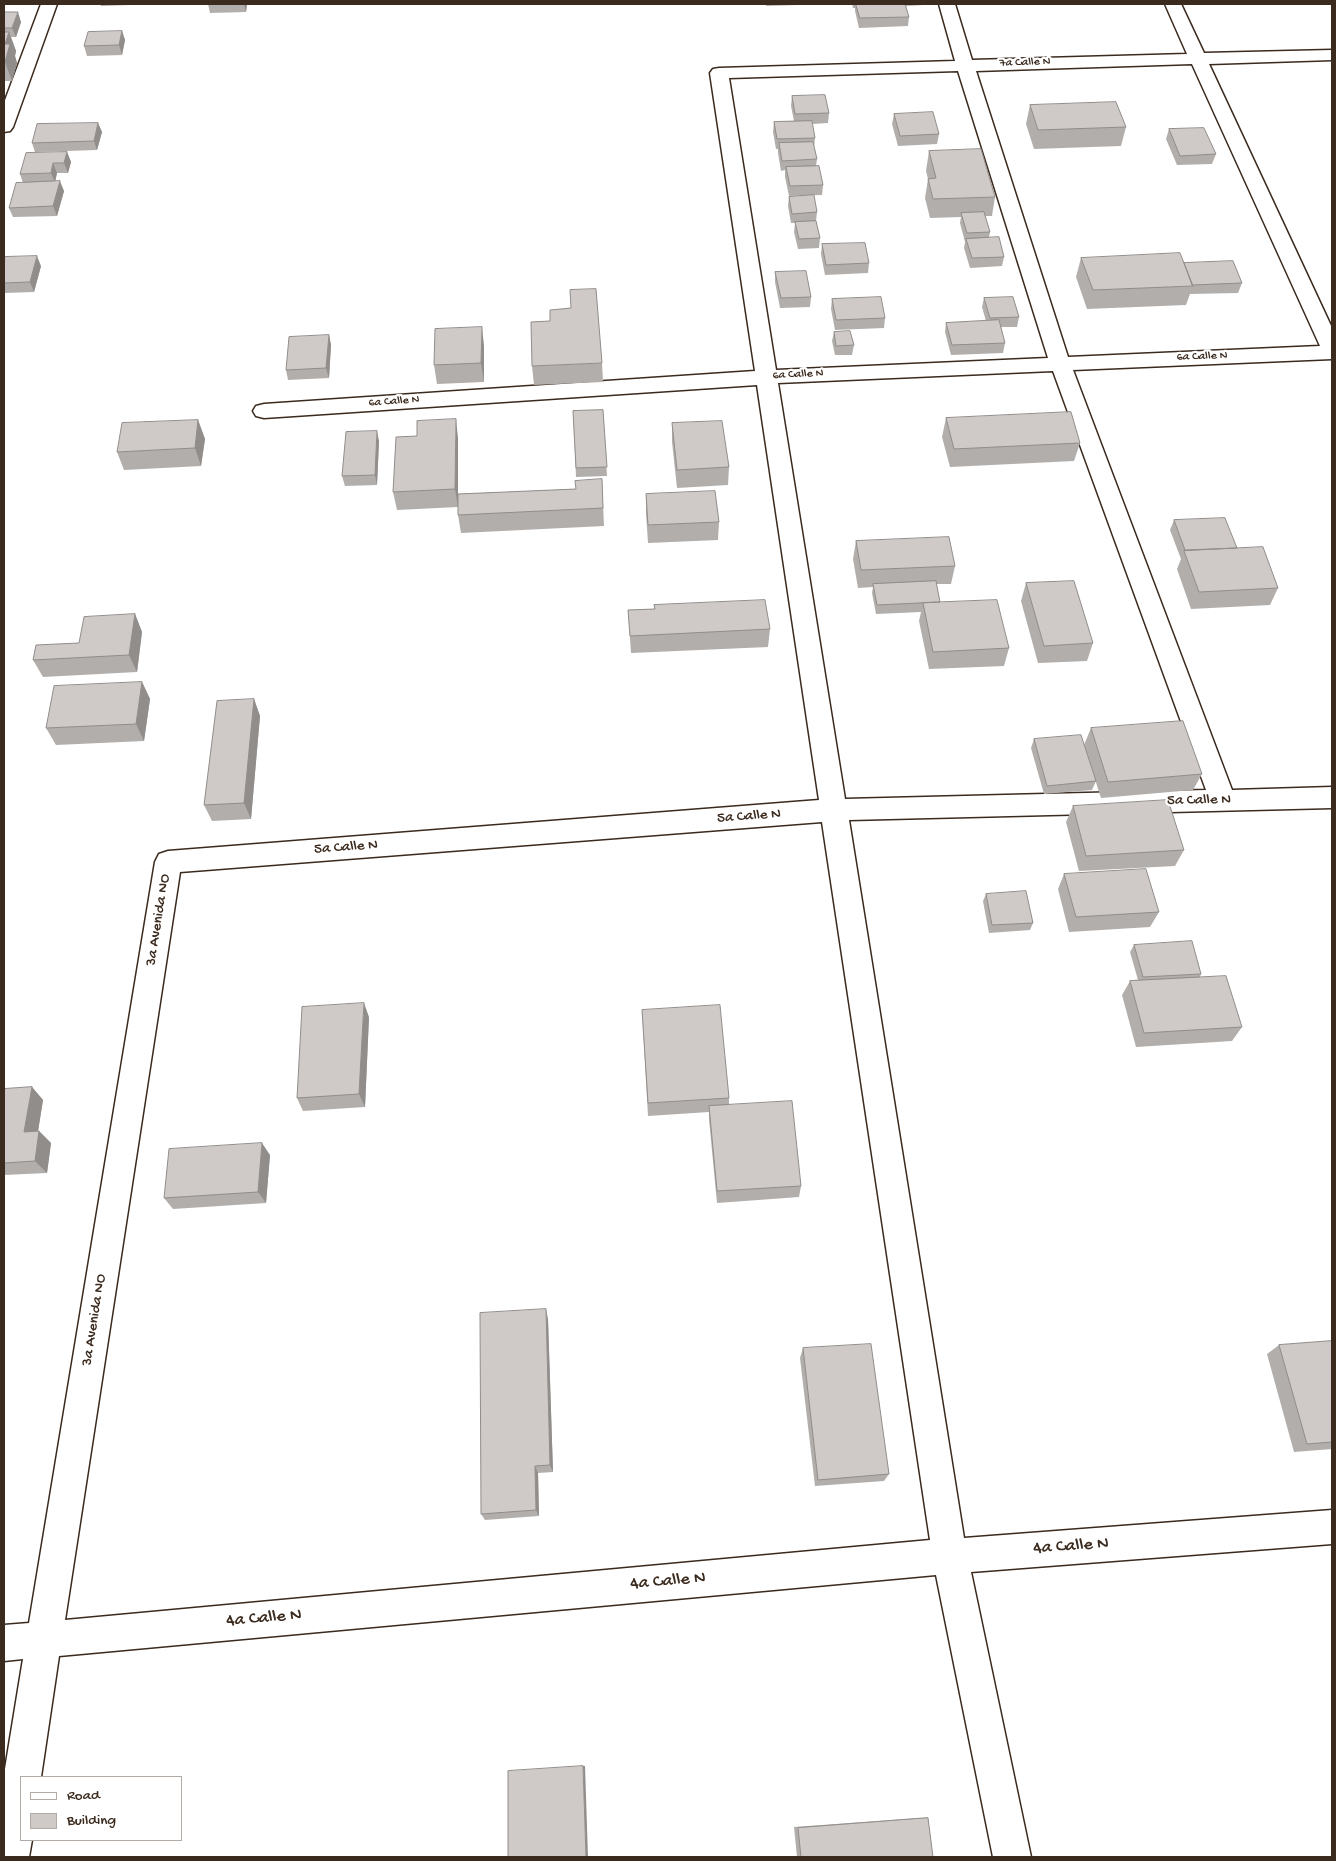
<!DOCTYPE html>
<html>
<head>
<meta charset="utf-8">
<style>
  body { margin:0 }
  #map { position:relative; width:1336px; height:1861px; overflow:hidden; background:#fff; font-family:"Gochi Hand",sans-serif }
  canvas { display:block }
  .frame { position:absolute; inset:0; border:5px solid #3b2a1e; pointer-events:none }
  .legend { position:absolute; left:20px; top:1776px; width:162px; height:65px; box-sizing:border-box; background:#fff; border:1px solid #b1aaa5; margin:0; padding:6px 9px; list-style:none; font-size:15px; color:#3b2a1e }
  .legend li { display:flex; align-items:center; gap:10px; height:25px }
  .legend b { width:25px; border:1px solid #b1aaa5 }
</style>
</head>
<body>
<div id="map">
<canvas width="1336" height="1861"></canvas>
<div class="frame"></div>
<ul class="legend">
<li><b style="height:6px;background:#fff"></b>Road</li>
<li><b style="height:14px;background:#cfcac7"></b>Building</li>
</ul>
</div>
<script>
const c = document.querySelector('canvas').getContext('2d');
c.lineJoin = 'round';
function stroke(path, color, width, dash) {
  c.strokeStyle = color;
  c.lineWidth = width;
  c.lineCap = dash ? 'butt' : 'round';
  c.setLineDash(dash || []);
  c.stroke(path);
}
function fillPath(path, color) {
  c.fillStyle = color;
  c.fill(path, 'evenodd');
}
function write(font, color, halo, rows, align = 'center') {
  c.font = font + ' "Gochi Hand",sans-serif';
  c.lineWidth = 4.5;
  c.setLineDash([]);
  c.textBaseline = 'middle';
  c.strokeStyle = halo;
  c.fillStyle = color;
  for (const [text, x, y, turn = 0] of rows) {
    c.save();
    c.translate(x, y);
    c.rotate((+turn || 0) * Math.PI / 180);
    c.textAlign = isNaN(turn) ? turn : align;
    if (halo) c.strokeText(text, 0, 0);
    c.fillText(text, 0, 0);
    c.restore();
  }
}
const minor = new Path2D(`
  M 41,4 L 57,4 L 13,127 L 10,131 L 4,132 L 4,103 Z
  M 939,4 L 955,4 L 972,60 L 1187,54 L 1165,4 L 1181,4 L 1204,53 L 1332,50 L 1332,60 L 1209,64 L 1332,328 L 1332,359 L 1073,370 L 1232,790 L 1332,787 L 1332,808 L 849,820 L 964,1538 L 1332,1510 L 1332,1544 L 971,1572 L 1031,1857 L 993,1857 L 936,1575 L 59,1656 L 41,1777 L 21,1777 L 21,1840 L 32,1840 L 29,1857 L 4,1857 L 4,1775 L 23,1659 L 4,1661 L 4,1625 L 29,1623 L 155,862 L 159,854 L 168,851 L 819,800 L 757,385 L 264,418 L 256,416 L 253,411 L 256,406 L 264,404 L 755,371 L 710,73 L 713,69 L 719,68 L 955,61 ZM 1192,64 L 1320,346 L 1068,357 L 976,71 ZM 958,71 L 1048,358 L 776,370 L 729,78 ZM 1053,371 L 1206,790 L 845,799 L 778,383 ZM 822,822 L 930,1540 L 65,1620 L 180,872 Z`);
stroke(minor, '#3b2a1e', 3);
fillPath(minor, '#fff');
fillPath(new Path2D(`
  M 100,4 L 160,4 L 101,6 Z
  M 208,4 L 247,4 L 246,12 L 210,13 Z
  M 766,4 L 798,4 L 798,5 L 766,6 Z
  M 852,4 L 925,4 L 924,5 L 906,6 L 909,17 L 908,26 L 859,28 L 855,11 L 855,8 L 853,8 Z
  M 4,12 L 21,22 L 16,37 L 11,37 L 16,51 L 15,56 L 17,63 L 12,81 L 4,81 Z
  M 122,31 L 125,40 L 122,55 L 87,56 L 84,46 Z
  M 792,96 L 829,113 L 828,123 L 812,124 L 815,138 L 814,147 L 817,159 L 816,166 L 823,185 L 822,195 L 789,196 L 785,177 L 785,170 L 781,171 L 778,153 L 778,149 L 776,149 L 773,132 L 774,122 L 794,121 L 791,106 Z
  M 1030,105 L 1126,127 L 1121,146 L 1034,149 L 1026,124 Z
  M 894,114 L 939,134 L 937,144 L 898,146 L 892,124 Z
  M 98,123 L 102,132 L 97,150 L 35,152 L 32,143 Z
  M 1169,129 L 1216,154 L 1212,164 L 1177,165 L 1166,139 Z
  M 929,151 L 995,197 L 992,216 L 985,216 L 990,232 L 989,237 L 1004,257 L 1002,266 L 970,268 L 964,248 L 965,242 L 960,223 L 961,217 L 930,218 L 925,198 L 928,179 L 926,171 Z
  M 67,152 L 71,162 L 68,173 L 57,173 L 55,182 L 64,191 L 57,216 L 13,217 L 9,208 L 23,183 L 20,174 Z
  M 789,197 L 817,212 L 816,221 L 820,238 L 819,248 L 798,249 L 794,232 L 795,223 L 791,223 L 788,206 Z
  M 822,244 L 869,263 L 868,273 L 825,275 L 821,254 Z
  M 4,257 L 41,266 L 34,292 L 4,293 Z
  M 1081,258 L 1184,263 L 1242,283 L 1238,293 L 1190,294 L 1186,305 L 1087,309 L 1076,277 Z
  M 775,272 L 811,297 L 810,307 L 780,308 L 775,282 Z
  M 984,298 L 1019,317 L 1017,327 L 1001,327 L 1005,343 L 1003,353 L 951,355 L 945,332 L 946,323 L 986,321 L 982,307 Z
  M 832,299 L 885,318 L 884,328 L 835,330 L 831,309 Z
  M 834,332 L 854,345 L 852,355 L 835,355 L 832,341 Z
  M 329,335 L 331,345 L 329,378 L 288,380 L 286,370 Z
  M 484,346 L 484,382 L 437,384 L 434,365 Z
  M 602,363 L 603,382 L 534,385 L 532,366 Z
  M 603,410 L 607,476 L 576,477 L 573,411 Z
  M 946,418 L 1080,443 L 1074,461 L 950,467 L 942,437 Z
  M 198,420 L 205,439 L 201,466 L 124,470 L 117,452 Z
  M 672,423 L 729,467 L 728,485 L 677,488 L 672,442 Z
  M 458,438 L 458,494 L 576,489 L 602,479 L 604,526 L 461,533 L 458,515 L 458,507 L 397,510 L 393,492 Z
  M 379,441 L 377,485 L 345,486 L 342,476 Z
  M 646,494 L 719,522 L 718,540 L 648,543 L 646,513 Z
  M 1174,520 L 1237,548 L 1278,588 L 1270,605 L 1191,609 L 1177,569 L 1181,559 L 1170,530 Z
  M 856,541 L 955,566 L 951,584 L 936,584 L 940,603 L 1009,648 L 1004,666 L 929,669 L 919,621 L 921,612 L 876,614 L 872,593 L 873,587 L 858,588 L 853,559 Z
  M 1026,583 L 1093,643 L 1087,661 L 1038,663 L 1021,601 Z
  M 654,605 L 770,629 L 768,647 L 631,653 L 628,610 L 654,609 Z
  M 135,614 L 142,632 L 137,672 L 43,677 L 33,660 L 79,643 Z
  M 142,682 L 150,699 L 144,741 L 56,745 L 46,728 Z
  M 254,699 L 260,716 L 251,819 L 212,821 L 204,805 Z
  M 1091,728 L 1202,774 L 1193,790 L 1101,798 L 1084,745 Z
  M 1034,739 L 1096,781 L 1092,790 L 1044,794 L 1031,748 Z
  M 1073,806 L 1184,850 L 1175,866 L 1079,871 L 1066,822 Z
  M 1064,874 L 1159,912 L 1150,927 L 1069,932 L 1058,889 Z
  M 986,894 L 1033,923 L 1030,930 L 989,933 L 983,901 Z
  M 1134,945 L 1201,974 L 1200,977 L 1242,1027 L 1232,1041 L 1136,1047 L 1122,995 L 1130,981 L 1138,980 L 1130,952 Z
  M 642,1010 L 729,1098 L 729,1105 L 801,1186 L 799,1197 L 717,1203 L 709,1119 L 709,1112 L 648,1116 Z
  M 369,1017 L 365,1107 L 303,1111 L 297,1098 Z
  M 32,1087 L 43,1100 L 38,1131 L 39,1131 L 51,1143 L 47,1173 L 4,1175 L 4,1089 Z
  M 270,1155 L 266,1203 L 173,1209 L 164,1198 Z
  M 548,1319 L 553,1472 L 538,1473 L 539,1516 L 485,1520 L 481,1514 Z
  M 1332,1341 L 1332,1449 L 1294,1452 L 1267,1354 L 1279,1345 Z
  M 803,1348 L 889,1474 L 884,1481 L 815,1486 L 800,1358 Z
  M 920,1818 L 928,1818 L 933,1857 L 797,1857 L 794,1827 Z`), '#b2aeab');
fillPath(new Path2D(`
  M 244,4 L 247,4 L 246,12 Z
  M 18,12 L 21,22 L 16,37 L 12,28 Z
  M 122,31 L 125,40 L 122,55 L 119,45 Z
  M 9,32 L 16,51 L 15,56 L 17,63 L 12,81 L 5,62 L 5,44 Z
  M 98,123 L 102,132 L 97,150 L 94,141 Z
  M 67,152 L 71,162 L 68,173 L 64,163 Z
  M 53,163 L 57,173 L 55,182 L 51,173 Z
  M 60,181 L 64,191 L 57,216 L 53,206 Z
  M 37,256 L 41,266 L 34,292 L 30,282 Z
  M 482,327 L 484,346 L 484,382 L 481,363 Z
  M 329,335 L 331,345 L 329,378 L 326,368 Z
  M 456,419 L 458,438 L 458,507 L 455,489 Z
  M 198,420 L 205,439 L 201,466 L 195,448 Z
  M 377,431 L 379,441 L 377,485 L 375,475 Z
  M 135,614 L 142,632 L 137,672 L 129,655 Z
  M 142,682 L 150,699 L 144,741 L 136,724 Z
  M 254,699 L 260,716 L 251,819 L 244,803 Z
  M 364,1003 L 369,1017 L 365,1107 L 359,1094 Z
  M 32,1087 L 43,1100 L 36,1144 L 24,1132 Z
  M 39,1131 L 51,1143 L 47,1173 L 35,1161 Z
  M 262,1143 L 270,1155 L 266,1203 L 258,1192 Z
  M 546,1309 L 548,1319 L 553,1472 L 550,1465 Z
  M 535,1466 L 538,1473 L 539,1516 L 536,1510 Z
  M 583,1766 L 585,1766 L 588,1857 L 586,1857 Z`), '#918d8b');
const building = new Path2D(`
  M 856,4 L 905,4 L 909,17 L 860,18 Z
  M 4,12 L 18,12 L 12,28 L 4,28 Z
  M 122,31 L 119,45 L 84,46 L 88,32 Z
  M 4,32 L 9,32 L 5,44 L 10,44 L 5,62 L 4,62 Z
  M 825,95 L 829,113 L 795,114 L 792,96 Z
  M 1116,102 L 1126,127 L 1038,130 L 1030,105 Z
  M 933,112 L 939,134 L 900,136 L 894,114 Z
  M 812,121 L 815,138 L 777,139 L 774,122 Z
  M 98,123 L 94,141 L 32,143 L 37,124 Z
  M 1204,128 L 1216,154 L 1180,156 L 1169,129 Z
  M 813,142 L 817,159 L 782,161 L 779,143 Z
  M 981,149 L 995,197 L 933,199 L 928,179 L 936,178 L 929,151 Z
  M 67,152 L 64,163 L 53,163 L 51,173 L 20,174 L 26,153 Z
  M 819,166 L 823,185 L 790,186 L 786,167 Z
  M 60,181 L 53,206 L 9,208 L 16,183 Z
  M 814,195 L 817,212 L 792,214 L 789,197 Z
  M 984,212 L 990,232 L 967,233 L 961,213 Z
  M 816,221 L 820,238 L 799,239 L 795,222 Z
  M 999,237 L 1004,257 L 972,258 L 966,239 Z
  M 865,243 L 869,263 L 826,265 L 822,244 Z
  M 1180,253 L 1193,286 L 1093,290 L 1081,258 Z
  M 37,256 L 30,282 L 4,283 L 4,257 Z
  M 1233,261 L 1242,283 L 1192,285 L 1184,263 Z
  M 806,271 L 811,297 L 781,298 L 775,272 Z
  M 596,289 L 602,363 L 532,366 L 531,322 L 550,321 L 550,310 L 571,308 L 570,290 Z
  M 881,297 L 885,318 L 836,320 L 832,299 Z
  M 1013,297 L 1019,317 L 990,318 L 984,298 Z
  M 999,320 L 1005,343 L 952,345 L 946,323 Z
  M 482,327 L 481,363 L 434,365 L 435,329 Z
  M 850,331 L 854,345 L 836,346 L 834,332 Z
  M 329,335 L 326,368 L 286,370 L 289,337 Z
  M 603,410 L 607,467 L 576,468 L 573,411 Z
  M 1071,412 L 1080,443 L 954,449 L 946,418 Z
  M 456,419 L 455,489 L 393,492 L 396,437 L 417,436 L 417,421 Z
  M 198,420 L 195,448 L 117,452 L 122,423 Z
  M 722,421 L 729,467 L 677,470 L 672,423 Z
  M 377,431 L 375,475 L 342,476 L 346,432 Z
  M 602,479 L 603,508 L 458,515 L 458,494 L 576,489 L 575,481 Z
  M 715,491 L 719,522 L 648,525 L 646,494 Z
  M 1225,518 L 1237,548 L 1185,550 L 1174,520 Z
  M 949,537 L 955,566 L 861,570 L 856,541 Z
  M 1263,547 L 1278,588 L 1199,592 L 1184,551 Z
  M 936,581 L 940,602 L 877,605 L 873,584 Z
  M 1074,581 L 1093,643 L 1044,646 L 1026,583 Z
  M 765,600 L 770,629 L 630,636 L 628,610 L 655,609 L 654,605 Z
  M 997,600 L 1009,648 L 933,652 L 923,603 Z
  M 135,614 L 129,655 L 33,660 L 36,645 L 79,643 L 84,617 Z
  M 142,682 L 136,724 L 46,728 L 54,686 Z
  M 254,699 L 244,803 L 204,805 L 217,701 Z
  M 1183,721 L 1202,774 L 1108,782 L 1091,728 Z
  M 1081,735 L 1096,781 L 1047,786 L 1034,739 Z
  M 1168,800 L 1184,850 L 1086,856 L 1073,806 Z
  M 1146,869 L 1159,912 L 1076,917 L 1064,874 Z
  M 1026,891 L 1033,923 L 992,925 L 986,894 Z
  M 1192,941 L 1201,974 L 1143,977 L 1134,945 Z
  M 1226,976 L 1242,1027 L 1144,1033 L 1130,981 Z
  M 364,1003 L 359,1094 L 297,1098 L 302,1007 Z
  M 720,1005 L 729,1098 L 648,1103 L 642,1010 Z
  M 32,1087 L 24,1132 L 39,1131 L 35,1161 L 4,1163 L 4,1089 Z
  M 792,1101 L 801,1186 L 717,1191 L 709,1106 Z
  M 262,1143 L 258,1192 L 164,1198 L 169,1149 Z
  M 546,1309 L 550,1465 L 535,1466 L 536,1510 L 481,1514 L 480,1313 Z
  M 1332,1341 L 1332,1442 L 1307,1444 L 1279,1345 Z
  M 871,1344 L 889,1474 L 818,1480 L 803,1348 Z
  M 583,1766 L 586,1857 L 508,1857 L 508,1771 Z
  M 928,1818 L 933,1857 L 801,1857 L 798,1828 Z`);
fillPath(building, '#cfcac7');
stroke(building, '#918d8b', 1);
write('12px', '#3b2a1e', '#fff', [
  ["7a Calle N",1025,63,-2],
  ["6a Calle N",1202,357,-2],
  ["6a Calle N",798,375,-3],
  ["6a Calle N",394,402,-4]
]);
write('15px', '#3b2a1e', '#fff', [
  ["5a Calle N",1199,801,-1],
  ["5a Calle N",749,817,-4],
  ["5a Calle N",346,848,-4],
  ["3a Avenida NO",159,920,-81],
  ["3a Avenida NO",95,1320,-81]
]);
write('18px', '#3b2a1e', '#fff', [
  ["4a Calle N",1071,1547,-4],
  ["4a Calle N",668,1582,-5],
  ["4a Calle N",264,1619,-5]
]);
</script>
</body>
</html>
